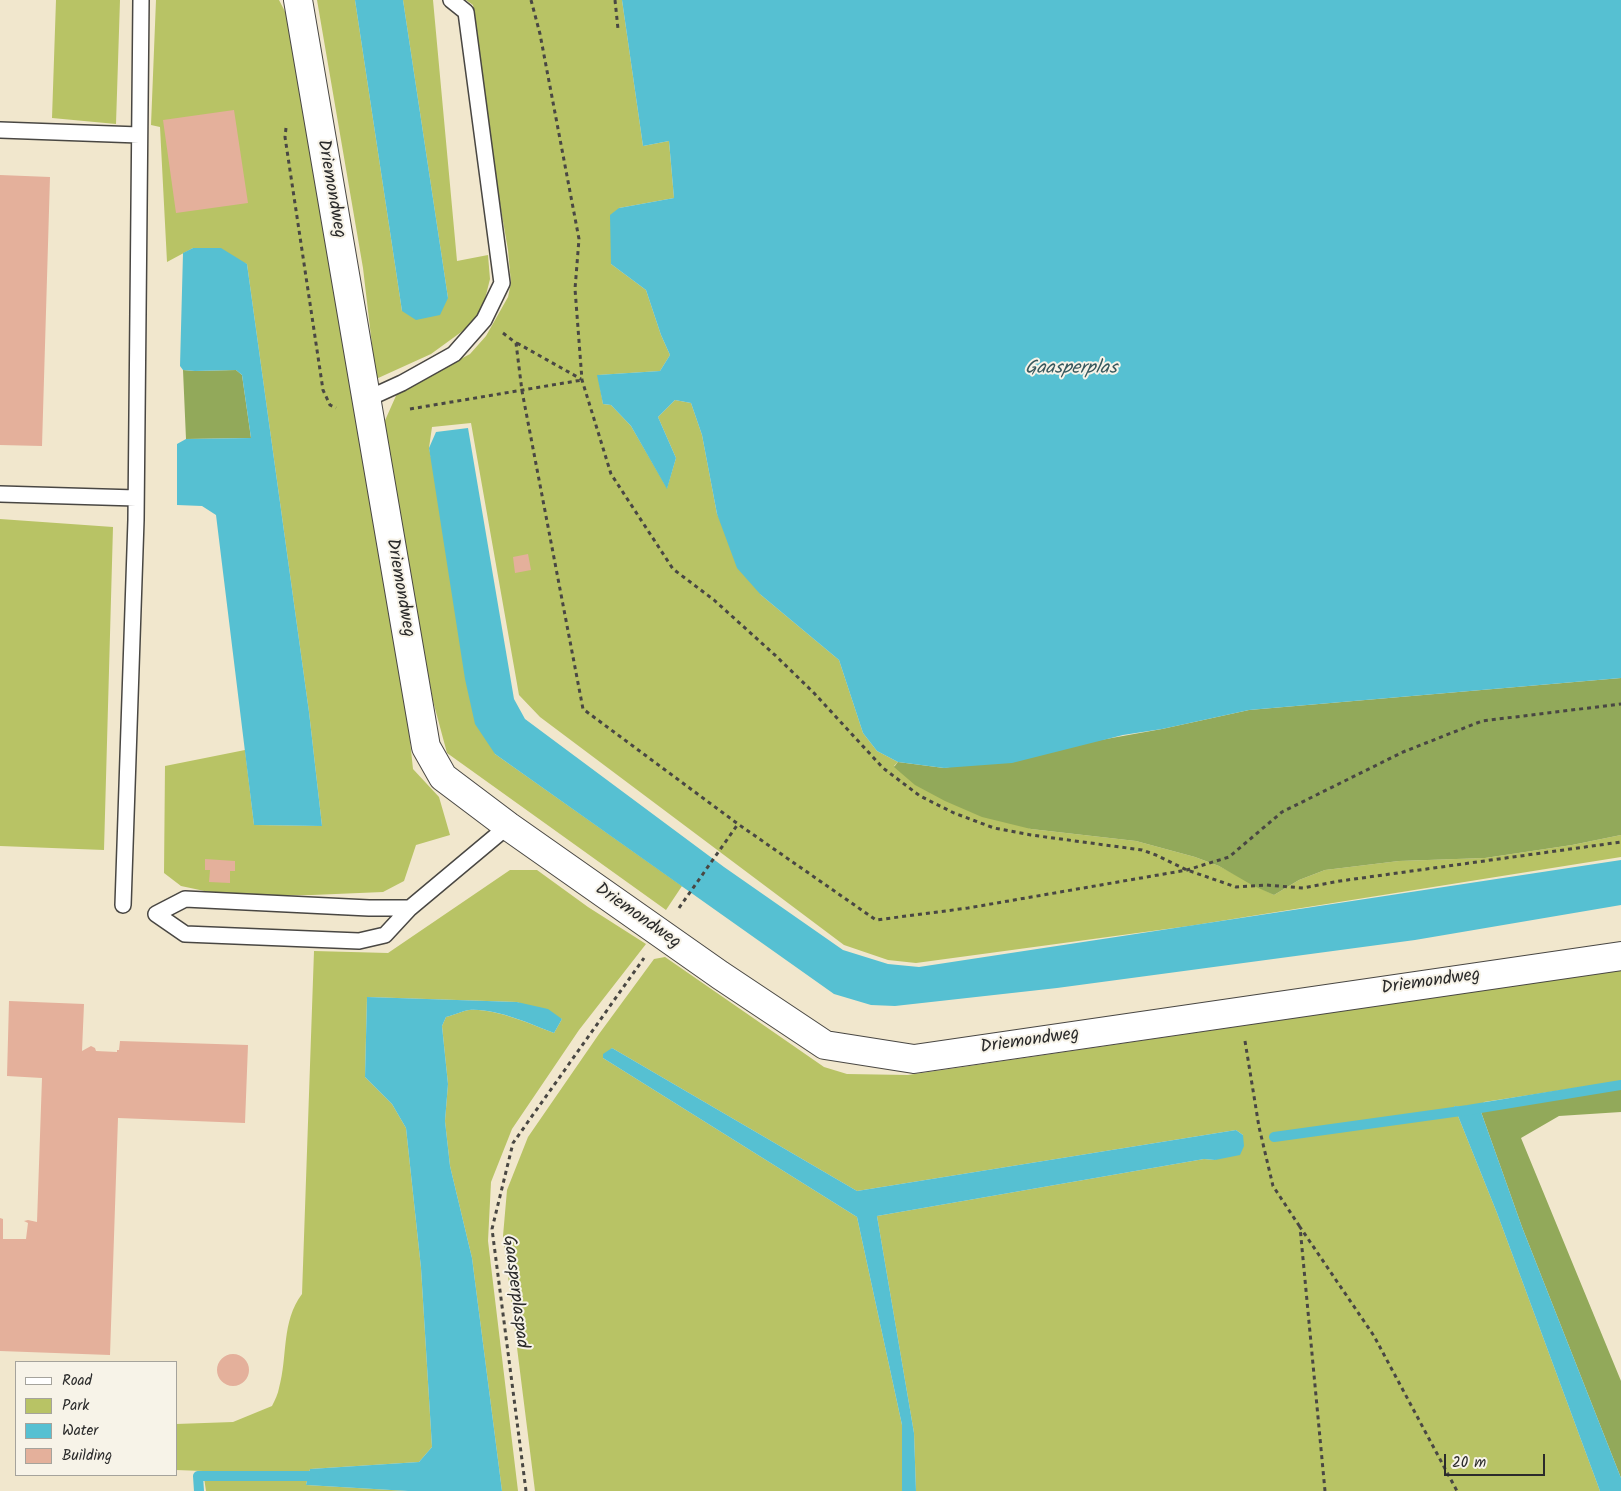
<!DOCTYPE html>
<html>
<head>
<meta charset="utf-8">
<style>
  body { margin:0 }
  #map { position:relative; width:1621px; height:1491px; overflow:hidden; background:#f1e7cd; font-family:Kalam,sans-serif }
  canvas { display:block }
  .legend { position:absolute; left:15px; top:1361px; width:162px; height:115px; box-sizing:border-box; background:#f7f3e8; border:1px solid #a5a39c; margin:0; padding:6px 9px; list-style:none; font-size:15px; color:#2b2b2b }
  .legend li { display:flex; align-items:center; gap:10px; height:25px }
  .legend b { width:25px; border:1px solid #a5a39c }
  .scale { position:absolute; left:1444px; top:1454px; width:101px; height:22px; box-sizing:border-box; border:2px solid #2b2b2b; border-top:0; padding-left:6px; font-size:15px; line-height:18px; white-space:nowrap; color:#2b2b2b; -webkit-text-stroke:4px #f7f3e8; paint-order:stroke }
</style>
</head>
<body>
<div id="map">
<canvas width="1621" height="1491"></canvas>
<ul class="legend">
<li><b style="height:6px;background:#fff"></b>Road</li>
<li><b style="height:14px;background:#b8c365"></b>Park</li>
<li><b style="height:14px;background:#56c0d2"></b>Water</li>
<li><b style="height:14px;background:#e4b09b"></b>Building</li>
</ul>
<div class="scale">20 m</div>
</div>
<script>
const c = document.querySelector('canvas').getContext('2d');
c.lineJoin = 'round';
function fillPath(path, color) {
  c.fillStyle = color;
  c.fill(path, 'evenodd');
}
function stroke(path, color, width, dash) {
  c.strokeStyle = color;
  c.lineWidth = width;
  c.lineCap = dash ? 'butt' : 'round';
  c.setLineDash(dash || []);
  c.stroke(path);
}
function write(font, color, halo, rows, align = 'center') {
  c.font = font + ' Kalam,sans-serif';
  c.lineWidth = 4;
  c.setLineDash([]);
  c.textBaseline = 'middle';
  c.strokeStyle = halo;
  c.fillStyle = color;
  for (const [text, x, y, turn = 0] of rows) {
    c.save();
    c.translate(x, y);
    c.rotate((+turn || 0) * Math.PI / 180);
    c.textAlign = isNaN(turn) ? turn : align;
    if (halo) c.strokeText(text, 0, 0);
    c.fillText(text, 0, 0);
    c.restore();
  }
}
fillPath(new Path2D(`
  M 56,0 L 120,0 L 116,124 L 52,118 Z
  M 156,0 L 279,0 L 291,23 L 407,712 L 413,769 L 439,797 L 450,835 L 416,845 L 404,881 L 383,892 L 312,895 L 228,896 L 181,886 L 164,873 L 165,766 L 245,750 L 254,825 L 322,826 L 309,712 L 247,264 L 193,248 L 167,262 L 160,127 L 151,125 Z
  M 317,0 L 355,0 L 402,311 L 448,298 L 403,0 L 433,0 L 457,261 L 488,255 L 490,279 L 485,299 L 475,322 L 431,354 L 376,379 L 363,268 Z
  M 466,0 L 622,0 L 643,146 L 669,141 L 674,198 L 619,208 L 611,264 L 646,290 L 661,335 L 670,355 L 660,371 L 598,375 L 603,404 L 611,405 L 631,426 L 667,488 L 676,458 L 658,417 L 675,400 L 691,403 L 702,435 L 717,514 L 761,595 L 839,660 L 863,733 L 877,751 L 898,762 L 894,766 L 1031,829 L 1136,841 L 1195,857 L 1219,866 L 1274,895 L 1299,880 L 1325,870 L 1399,861 L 1485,858 L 1572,845 L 1621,835 L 1621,857 L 1189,926 L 916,963 L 888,960 L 844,945 L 540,717 L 519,695 L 471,423 L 432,427 L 429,448 L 495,754 L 682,886 L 666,910 L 447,753 L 433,701 L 383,425 L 399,389 L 423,379 L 470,354 L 486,336 L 508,297 L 511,283 L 508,250 L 499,198 L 473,5 Z
  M 0,519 L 113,527 L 104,850 L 0,846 Z
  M 510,870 L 537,870 L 588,907 L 646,944 L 579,1030 L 512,1129 L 491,1182 L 488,1241 L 518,1491 L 502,1491 L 472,1258 L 450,1166 L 445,1121 L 448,1084 L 442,1026 L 446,1017 C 454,1015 462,1011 469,1010 C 495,1008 530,1024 554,1033 L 562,1019 L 517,1002 L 367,997 L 365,1077 L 392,1104 L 406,1128 L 421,1268 L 432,1447 L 419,1462 L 310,1469 L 306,1485 L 408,1491 L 206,1491 L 203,1471 L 176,1470 L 176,1424 L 233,1422 L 272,1406 C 275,1400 278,1394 279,1388 C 288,1356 281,1322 302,1294 L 314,951 L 388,953 Z
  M 665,957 L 824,1067 L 847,1074 L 908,1075 L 1621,970 L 1621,1081 L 1484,1102 L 1480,1109 L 1454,1106 L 1497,1213 L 1600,1491 L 916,1491 L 914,1433 L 877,1216 L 1204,1159 L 1215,1160 L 1243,1135 L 1236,1130 L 857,1191 L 612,1048 L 603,1058 L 857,1217 L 902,1425 L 902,1491 L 535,1491 L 503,1236 L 507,1190 L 528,1137 L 599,1034 L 654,959 Z`), '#b8c365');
fillPath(new Path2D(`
  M 183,370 L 195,371 L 236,370 L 242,375 L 251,438 L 186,439 Z
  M 1621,678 L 1621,835 L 1572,845 L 1485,858 L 1399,861 L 1325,870 L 1299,880 L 1274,895 L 1252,885 L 1219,866 L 1195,857 L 1136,841 L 1031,829 L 982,817 L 945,801 L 915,785 L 894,767 L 898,762 L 944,768 L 1162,729 L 1249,710 Z
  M 1621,1081 L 1621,1112 L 1559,1116 L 1521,1138 L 1621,1381 L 1621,1478 L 1522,1227 L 1480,1109 L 1526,1096 Z`), '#92a95a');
fillPath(new Path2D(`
  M 355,0 L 403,0 L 448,298 L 440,315 L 416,320 L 402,311 Z
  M 622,0 L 1621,0 L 1621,678 L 1249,710 L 1162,729 L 1123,735 L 1012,763 L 944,768 L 898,762 L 877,751 L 863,733 L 839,660 L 761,595 L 737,568 L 717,514 L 702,435 L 691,403 L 675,400 L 658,417 L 676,458 L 667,489 L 631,426 L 611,405 L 603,404 L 597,375 L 660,371 L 670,355 L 661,335 L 646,290 L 611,264 L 610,215 L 619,208 L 674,198 L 669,141 L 643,146 Z
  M 193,248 L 221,248 L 247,264 L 309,712 L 322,826 L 254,825 L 216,515 L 202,506 L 177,505 L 177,444 L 186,439 L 251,438 L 242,375 L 236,370 L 195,371 L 183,370 L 180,366 L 183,253 Z
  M 468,428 L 514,699 L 525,719 L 724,867 L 843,950 L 888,964 L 919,967 L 1621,860 L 1621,905 L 1415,940 L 1057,988 L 895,1006 L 871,1005 L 834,994 L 495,754 L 475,724 L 465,679 L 429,448 L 436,432 Z
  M 367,997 L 517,1002 L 548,1009 L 562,1019 L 554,1033 C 530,1024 496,1008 469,1010 C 462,1011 454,1015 446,1017 L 442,1026 L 448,1084 L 445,1121 L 450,1166 L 472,1258 L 502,1491 L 408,1491 L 306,1485 L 310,1469 L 419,1462 L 432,1447 L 421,1268 L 406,1128 L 392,1104 L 365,1077 Z
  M 612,1048 L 857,1191 L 1236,1130 L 1243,1135 L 1244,1146 L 1240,1155 L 1215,1160 L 1204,1159 L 877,1216 L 914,1433 L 916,1491 L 902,1491 L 902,1425 L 857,1217 L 603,1058 L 603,1054 Z
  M 1454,1106 L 1480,1109 L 1522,1227 L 1621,1478 L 1621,1491 L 1600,1491 L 1497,1213 Z`), '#56c0d2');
stroke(new Path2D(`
  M 1274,1137 L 1468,1110 L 1621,1085
  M 199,1491 L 198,1476 L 315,1476`), '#56c0d2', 10);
fillPath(new Path2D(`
  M 234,110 L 248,203 L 176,213 L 163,120 Z
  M 0,175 L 50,177 L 42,446 L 0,445 Z
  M 528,554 L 531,570 L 515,573 L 513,557 Z
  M 205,859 L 235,861 L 235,871 L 230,871 L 230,883 L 209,882 L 210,870 L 205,870 Z
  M 9,1001 L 84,1004 L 82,1051 L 91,1046 L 95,1048 L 96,1051 L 117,1052 L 117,1050 L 119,1050 L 120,1041 L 248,1045 L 245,1123 L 118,1118 L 110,1355 L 0,1351 L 0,1218 L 3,1219 L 3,1239 L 26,1239 L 28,1223 L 24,1221 L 28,1220 L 37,1222 L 42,1078 L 7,1076 Z
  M217 1370a16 16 0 1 1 32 0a16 16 0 1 1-32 0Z`), '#e4b09b');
const service = new Path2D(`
  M 0,130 L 139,135
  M 367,399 L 402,383 L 454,354 L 484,320 L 502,283 L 466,12 L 451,0
  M 0,494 L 136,498
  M 123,905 L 136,520 L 141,0
  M 410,908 L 369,908 L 185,899 L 156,914 L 185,934 L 359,941 L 385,935 L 410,908 L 508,826`);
const minor = new Path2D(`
  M 298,0 L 426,747 L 443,777 L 508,826 L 720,975 L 825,1045 L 914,1059 L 1621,956`);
stroke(service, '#494743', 18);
stroke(minor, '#494743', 30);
stroke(new Path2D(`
  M 531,0 L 540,34 L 579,239 L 575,289 L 582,380 L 611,474 L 673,569 L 714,600 L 776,656 L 814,693 L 883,768 L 920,796 L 954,813 L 994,828 L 1031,835 L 1142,850 L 1156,855 L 1187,870 L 1236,887 L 1266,885 L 1303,888 L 1340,881 L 1621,842
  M 615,0 L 618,29
  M 286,128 L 285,137 L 323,390 L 330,405 L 336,408
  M 503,333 L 516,343 L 522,391 L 583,709 L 738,824 L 876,920 L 968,908 L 1187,870 L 1229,857 L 1282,812 L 1403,752 L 1482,721 L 1621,704
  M 517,343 L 581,379
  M 410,409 L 582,380
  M 679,908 L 738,824
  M 1245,1041 L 1259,1127 L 1273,1186 L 1300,1227
  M 526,1491 L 492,1229 L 513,1143 L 644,958
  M 1325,1491 L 1300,1227 L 1374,1336 L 1457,1491`), '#494743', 3, [4, 4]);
stroke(service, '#fff', 15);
stroke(minor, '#fff', 28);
write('18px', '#2b2b2b', '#f7f3e8', [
  ["Driemondweg",330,189,80],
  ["Driemondweg",399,588,80],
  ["Driemondweg",637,917,35],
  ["Driemondweg",1431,983,-8],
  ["Driemondweg",1030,1042,-8],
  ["Gaasperplaspad",514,1292,83]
]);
write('italic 19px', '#38585d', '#f7f3e8', [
  ["Gaasperplas",1071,370]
]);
</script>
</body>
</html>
